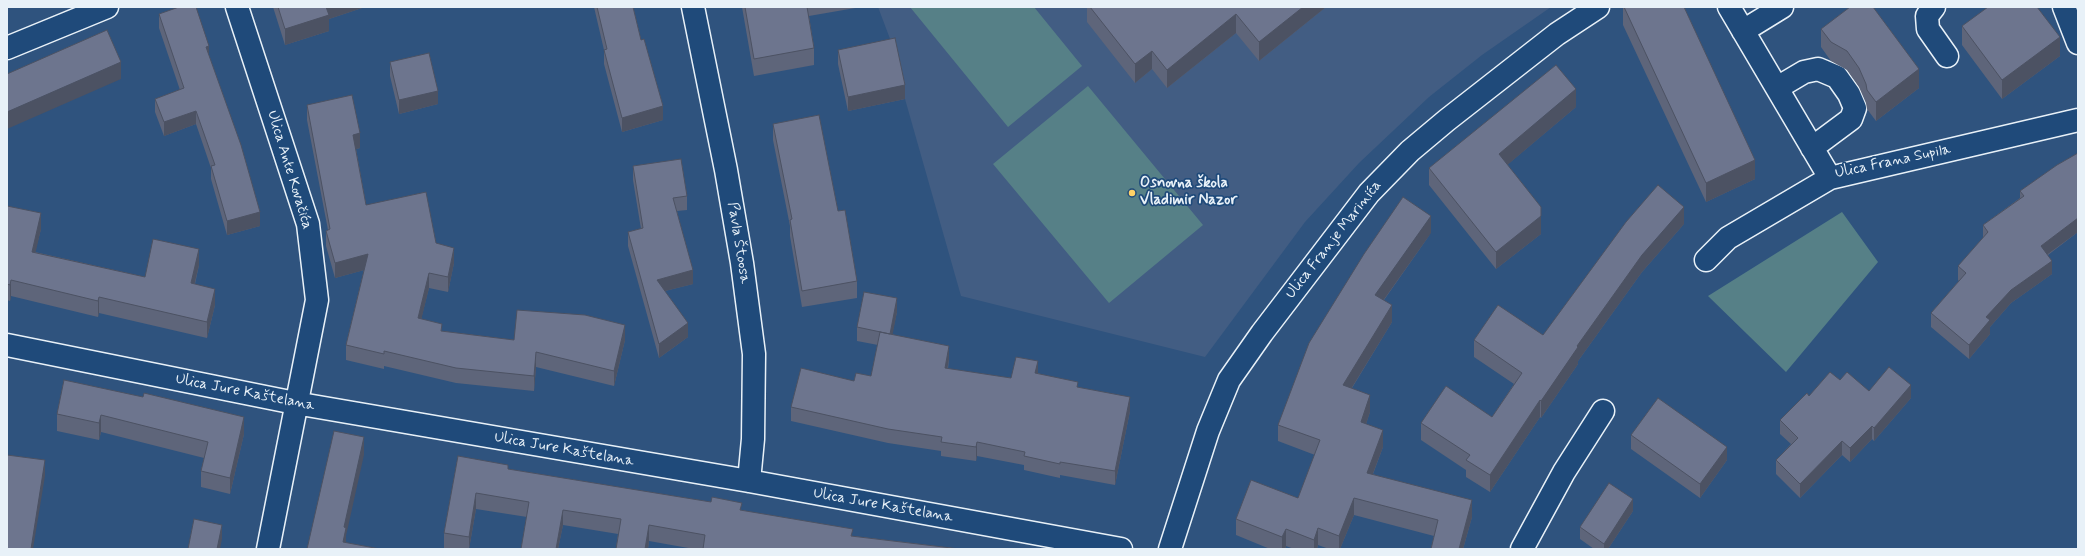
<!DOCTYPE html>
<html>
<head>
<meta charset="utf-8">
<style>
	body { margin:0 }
	#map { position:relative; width:2085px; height:556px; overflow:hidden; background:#2f537e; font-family:Mynerve,sans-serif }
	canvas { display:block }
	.frame { position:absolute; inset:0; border:8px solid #e8f1f8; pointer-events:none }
</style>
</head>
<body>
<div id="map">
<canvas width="2085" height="556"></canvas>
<div class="frame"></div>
</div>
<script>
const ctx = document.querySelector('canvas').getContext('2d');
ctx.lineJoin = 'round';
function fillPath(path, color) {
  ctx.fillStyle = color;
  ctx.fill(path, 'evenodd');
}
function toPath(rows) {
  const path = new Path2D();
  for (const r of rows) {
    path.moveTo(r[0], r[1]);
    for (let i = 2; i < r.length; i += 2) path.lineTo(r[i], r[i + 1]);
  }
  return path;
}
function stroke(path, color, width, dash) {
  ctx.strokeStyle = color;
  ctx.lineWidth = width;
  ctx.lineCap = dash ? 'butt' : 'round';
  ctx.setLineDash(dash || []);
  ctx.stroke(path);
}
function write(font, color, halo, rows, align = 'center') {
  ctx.font = font + ' Mynerve,sans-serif';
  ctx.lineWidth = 3.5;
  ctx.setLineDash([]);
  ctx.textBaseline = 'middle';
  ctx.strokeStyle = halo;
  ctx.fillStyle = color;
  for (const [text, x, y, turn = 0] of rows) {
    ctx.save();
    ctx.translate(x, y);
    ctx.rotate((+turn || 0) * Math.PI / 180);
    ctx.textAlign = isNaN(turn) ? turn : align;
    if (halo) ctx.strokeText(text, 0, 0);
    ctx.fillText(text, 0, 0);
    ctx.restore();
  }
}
fillPath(toPath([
	[878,7,1551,7,1482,55,1429,97,1359,163,1305,222,1205,357,961,296,905,99,895,52]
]), '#425d83');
fillPath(toPath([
	[910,7,1034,7,1082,66,1008,127],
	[1088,86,1203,225,1109,303,993,164],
	[1842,212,1878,262,1786,372,1708,296]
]), '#568087');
const minor = toPath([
	[237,7,308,224,317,300,268,549],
	[693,7,726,170,742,263,754,354,753,439,749,481],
	[1729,7,1830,178,2078,120],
	[1934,7,1927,16,1928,29,1947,56],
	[2064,7,2078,43],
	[1743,31,1782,7],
	[7,48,107,7],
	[1777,88,1804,72,1818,69,1837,77,1849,94,1855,108,1851,119,1812,148],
	[1706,260,1728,238,1830,178],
	[7,345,295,403,749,481,1121,549],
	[1170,549,1208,431,1229,380,1262,333,1369,193,1410,151,1447,120,1557,34,1598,7],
	[1522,549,1564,472,1603,411]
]);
stroke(minor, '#e8f1f8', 25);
stroke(minor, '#1f4a7a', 22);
fillPath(toPath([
	[273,7,365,7,329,19,329,31,285,45],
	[594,7,633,7,641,40,663,120,622,132,604,64,604,50],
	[742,7,861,7,809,16,814,48,814,65,754,76],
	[1087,7,1326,7,1259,61,1236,33,1167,88,1152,69,1135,83,1087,22],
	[1623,7,1684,7,1755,179,1706,202,1623,25],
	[159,14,209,56,260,226,227,235,211,179,211,168,196,124,164,136,155,112,155,99,180,90,159,28],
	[1962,26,2060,56,2002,99,1962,45],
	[1821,29,1919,88,1876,121,1867,109,1866,103,1859,87,1847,70,1831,61,1821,47],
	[838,50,905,99,848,111,838,64],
	[390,62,438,104,399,114,390,76],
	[307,105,360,148,356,149,366,205,436,243,454,263,448,292,429,288,421,319,442,331,514,340,625,340,614,386,536,367,534,391,456,383,384,366,384,369,346,360,346,345,364,270,335,278,326,246,326,231,328,230,307,120],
	[1576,107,1507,165,1541,234,1496,269,1429,185,1429,168],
	[773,124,838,211,857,281,857,298,802,307,790,236,790,226,773,140],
	[2078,153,2078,232,2048,255,2052,274,2011,303,1990,327,1990,334,1969,359,1931,327,1931,313,1959,281,1958,280,1958,266,1983,238,1983,225,2020,198,2020,191],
	[633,166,687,196,687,210,677,211,693,284,665,291,688,337,659,358,628,246,628,232,641,229,633,180],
	[7,206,41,229,35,252,145,277,199,265,195,284,215,305,207,338,99,313,98,317,11,296,10,301,7,300],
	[1684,224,1642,272,1578,361,1578,364,1541,418,1540,417,1490,492,1466,477,1466,470,1421,440,1421,423,1492,417,1514,384,1474,357,1474,340,1543,335],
	[1431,233,1384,300,1392,322,1352,388,1370,412,1366,424,1383,447,1373,474,1472,517,1463,549,1431,549,1434,536,1354,515,1340,549,1329,549,1318,545,1317,549,1294,549,1286,546,1285,549,1270,549,1236,535,1236,519,1298,498,1315,455,1278,441,1278,425],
	[897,312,892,334,949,359,948,369,1011,378,1038,373,1078,388,1130,411,1115,485,1060,475,1060,478,1024,470,1024,465,977,456,976,461,941,456,941,451,888,443,791,421,791,407,854,381,871,376,878,345,857,341,857,327],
	[64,380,244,434,230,494,201,487,201,471,204,458,101,432,99,440,57,431,57,414],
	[1869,391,1911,398,1874,441,1872,439,1850,462,1842,455,1800,498,1776,474,1776,460,1791,444,1780,434,1780,420,1809,396],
	[1631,435,1727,460,1700,498,1631,449],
	[458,456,508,469,742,510,853,536,960,549,694,549,649,541,648,549,616,549,618,534,563,525,558,549,521,549,527,517,476,509,469,549,444,549,444,533],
	[1633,511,1608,549,1594,549,1580,539,1580,527]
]), '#5e657a');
fillPath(toPath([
	[325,7,365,7,329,19,329,31,285,45,285,29],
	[1303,7,1326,7,1259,61,1259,42],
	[1236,14,1236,33,1167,88,1167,70],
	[2060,37,2060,56,2002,99,2002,80],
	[209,46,209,59,206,47],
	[1152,51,1152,69,1135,83,1135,64],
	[121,62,121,79,7,129,7,112],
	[1919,69,1919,88,1876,121,1876,102],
	[905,85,905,99,848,111,848,97],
	[1576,89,1576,107,1499,172,1499,154],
	[438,91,438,104,399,114,399,100],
	[663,106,663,120,622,132,622,118],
	[196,111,196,124,164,136,164,122],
	[360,133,360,148,353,150,353,135],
	[1755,160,1755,179,1706,202,1706,183],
	[1684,207,1684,224,1642,272,1578,361,1578,364,1541,418,1541,401,1577,346,1642,255],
	[260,212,260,226,227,235,227,221],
	[41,213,41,229,32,268,32,252],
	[1431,216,1431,233,1375,312,1375,295],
	[1541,216,1541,234,1496,269,1496,252],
	[2078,218,2078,232,2041,259,2041,246],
	[454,248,454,263,448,292,448,277],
	[199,249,199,265,191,299,191,283],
	[368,254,368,269,335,278,335,263],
	[2052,261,2052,274,2011,303,1990,327,1990,334,1969,359,1969,345,1986,317,2011,290],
	[693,270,693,284,657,293,657,280],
	[429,273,429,288,418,333,418,318],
	[11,280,11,296,10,301,10,285],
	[215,289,215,305,207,338,207,322],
	[99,297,99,313,98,317,98,301],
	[897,298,897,312,890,348,890,334],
	[1392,305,1392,322,1343,402,1343,385],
	[688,323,688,337,659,358,659,344],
	[625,325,625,340,614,386,614,371],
	[949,346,949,359,945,382,945,368],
	[536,352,536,367,534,391,534,376],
	[1038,361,1038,375,1035,373],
	[1911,385,1911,398,1874,441,1874,428],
	[1370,395,1370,412,1361,439,1361,422],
	[1130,397,1130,411,1115,485,1115,471],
	[1540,400,1540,417,1490,492,1490,475],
	[101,415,101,432,99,440,99,423],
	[244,417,244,434,230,494,230,478],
	[1872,426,1872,439,1850,462,1850,448],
	[1383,430,1383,447,1367,489,1367,473],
	[364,437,364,455,346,536,346,545,343,542,344,527],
	[1842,441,1842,455,1800,498,1800,484],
	[977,442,977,456,976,461,976,447],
	[1727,447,1727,460,1700,498,1700,484],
	[45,460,45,476,33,549,31,549],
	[476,493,476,509,469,549,469,537],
	[1354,498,1354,515,1340,549,1339,549,1339,536],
	[1633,499,1633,511,1608,549,1604,549,1604,544],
	[1472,500,1472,517,1463,549,1459,549],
	[563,510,563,525,558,549,556,549],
	[222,525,222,539,220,549,217,549],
	[649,525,649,541,648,549,645,549],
	[1318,528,1318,545,1317,549,1314,549,1314,540],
	[1286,529,1286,546,1285,549,1282,549,1282,537]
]), '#4c5263');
const building = toPath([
	[179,7,196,7,209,46,206,47,241,145,260,212,227,221,211,166,215,165,196,111,164,122,155,99,184,88,159,14,179,7],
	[278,7,326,7,329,15,285,29,278,7],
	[597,7,633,7,641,40,644,39,663,106,622,118,604,50,607,49,597,7],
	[745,7,807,7,814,48,754,59,745,7],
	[1090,7,1303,7,1259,42,1236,14,1167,70,1152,51,1135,64,1090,7],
	[1624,7,1684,7,1755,160,1706,183,1624,7],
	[1850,7,1873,7,1919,69,1876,102,1867,90,1866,84,1859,68,1847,51,1831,42,1821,29,1850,7],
	[1988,7,2037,7,2060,37,2002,80,1962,26,1988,7],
	[107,30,121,62,7,112,7,74,107,30],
	[895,38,905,85,848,97,838,50,895,38],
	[429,53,438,91,399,100,390,62,429,53],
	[1556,65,1576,89,1499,154,1541,207,1541,216,1496,252,1429,168,1556,65],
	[352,95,360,133,353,135,366,205,426,192,436,243,454,248,448,277,429,273,418,318,442,324,441,331,514,340,517,310,585,315,625,325,614,371,536,352,534,376,456,368,384,351,384,354,346,345,368,254,335,263,326,231,330,229,307,105,352,95],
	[819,115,838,211,845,210,857,281,802,291,790,220,792,219,773,124,819,115],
	[2078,153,2078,218,2041,246,2052,261,2011,290,1986,317,1990,320,1969,345,1931,313,1966,273,1958,266,1988,232,1983,225,2024,196,2020,191,2057,165,2078,153],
	[681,159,687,196,673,198,693,270,657,280,688,323,659,344,628,232,643,228,633,166,681,159],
	[1658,185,1684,207,1642,255,1577,346,1578,347,1541,401,1540,400,1490,475,1466,460,1470,455,1421,423,1446,386,1492,417,1522,373,1474,340,1498,305,1543,335,1626,222,1658,185],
	[1403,197,1431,216,1375,295,1392,305,1343,385,1370,395,1361,422,1383,430,1367,473,1472,500,1459,549,1431,549,1438,520,1354,498,1339,536,1318,528,1314,540,1286,529,1282,537,1236,519,1251,480,1298,498,1320,440,1278,425,1309,343,1364,254,1403,197],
	[7,206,41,213,32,252,145,277,153,239,199,249,191,283,215,289,207,322,99,297,98,301,11,280,10,285,7,284,7,206],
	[864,292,897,298,890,334,857,327,864,292],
	[880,332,949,346,945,368,1011,378,1016,357,1038,361,1035,373,1078,382,1077,387,1130,397,1115,471,1060,462,1060,464,1024,456,1025,452,977,442,976,447,941,442,942,437,888,429,791,407,801,368,854,381,856,373,871,376,880,332],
	[1889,367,1911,385,1874,428,1872,426,1850,448,1842,441,1800,484,1776,460,1798,438,1780,420,1807,393,1809,396,1830,372,1840,380,1847,372,1869,391,1889,367],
	[64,380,143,397,144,393,244,417,230,478,201,471,208,442,101,415,99,423,57,414,64,380],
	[1658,398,1727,447,1700,484,1631,435,1658,398],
	[334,431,364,437,344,527,346,528,343,542,380,549,307,549,334,431],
	[7,455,45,460,31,549,7,549,7,455],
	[458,456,508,465,508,469,711,502,712,497,742,503,740,510,853,529,851,536,960,549,703,549,705,535,649,525,645,549,616,549,621,519,563,510,556,549,521,549,529,502,476,493,469,537,444,533,458,456],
	[1609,483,1633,499,1604,544,1580,527,1609,483],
	[194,519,222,525,217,549,188,549,194,519]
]);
fillPath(building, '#6d758e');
stroke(building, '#4c5263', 1);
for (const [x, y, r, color] of [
	[1132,193,4,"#ffd166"]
]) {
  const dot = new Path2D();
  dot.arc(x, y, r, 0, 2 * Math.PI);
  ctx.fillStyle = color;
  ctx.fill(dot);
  stroke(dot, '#1f4a7a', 1.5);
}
write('15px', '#e8f1f8', '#1f4a7a', [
	["Ulica Frana Supila",1893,162,-12],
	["Ulica Ante Kovačića",289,170,73],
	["Ulica Franje Marinića",1334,240,-52],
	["Pavla Štoosa",738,243,81],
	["Ulica Jure Kaštelana",245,393,11],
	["Ulica Jure Kaštelana",564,450,10],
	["Ulica Jure Kaštelana",883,506,10]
]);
write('bold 15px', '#e8f1f8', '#1f4a7a', [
	["Osnovna škola",1140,184],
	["Vladimir Nazor",1140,201]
], 'left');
</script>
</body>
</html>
